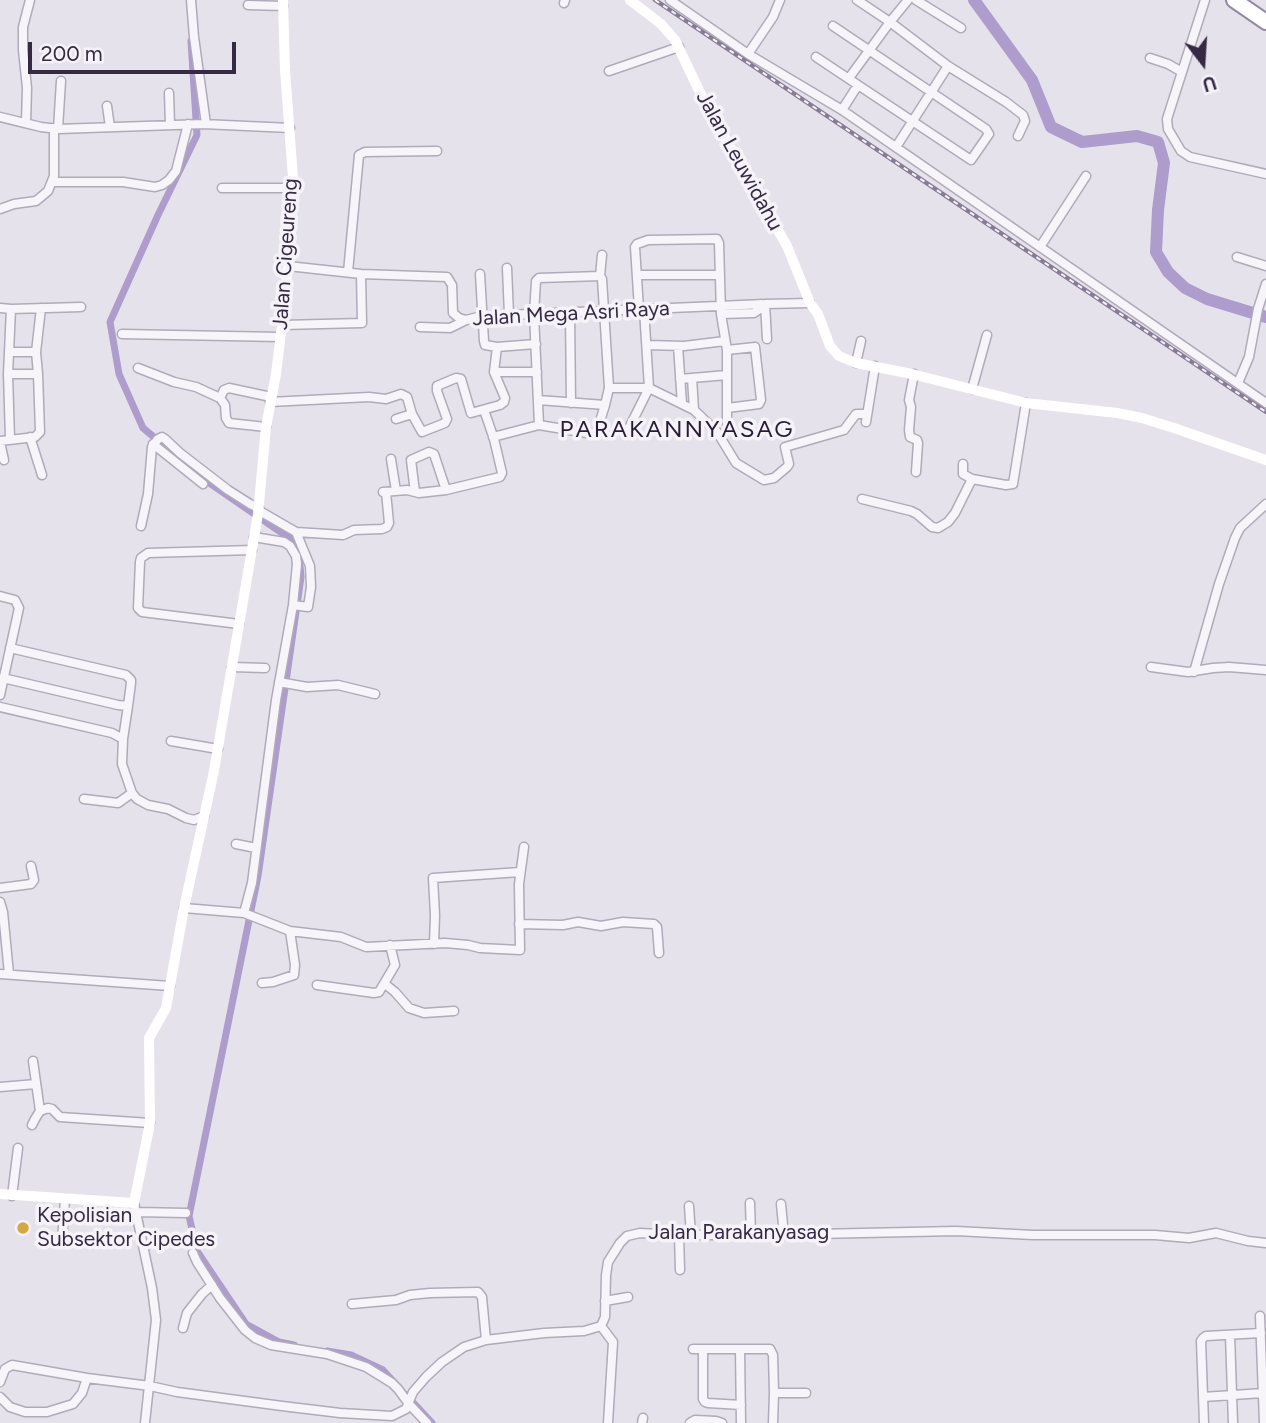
<!DOCTYPE html>
<html>
<head>
<meta charset="utf-8">
<style>
	body { margin:0 }
	#map { position:relative; width:1266px; height:1423px; overflow:hidden; background:#e6e2eb; font-family:Figtree,sans-serif }
	canvas { display:block }
	.north { position:absolute; left:1168px; top:28px; width:70px; height:70px; -webkit-text-stroke:5px #f5f2f8; paint-order:stroke; rotate:163deg; font-size:19px; font-weight:700; line-height:28px; text-align:center; color:#362944 }
	.north::after { content:''; display:block; margin:auto; width:24px; height:32px; background:#362944; clip-path:polygon(50% 0,100% 100%,50% 72%,0 100%) }
	.scale { position:absolute; left:28px; top:42px; width:208px; height:32px; box-sizing:border-box; border:4px solid #362944; border-top:0; padding-left:9px; font-size:21px; line-height:24px; white-space:nowrap; color:#362944; -webkit-text-stroke:5px #f5f2f8; paint-order:stroke }
</style>
</head>
<body>
<div id="map">
<canvas width="1266" height="1423"></canvas>
<div class="north">U</div>
<div class="scale">200 m</div>
</div>
<script>
const ctx = document.querySelector('canvas').getContext('2d');
ctx.lineJoin = 'round';
function toPath(rows) {
  const path = new Path2D();
  for (const r of rows) {
    path.moveTo(r[0], r[1]);
    for (let i = 2; i < r.length; i += 2) path.lineTo(r[i], r[i + 1]);
  }
  return path;
}
function stroke(path, color, width, dash) {
  ctx.strokeStyle = color;
  ctx.lineWidth = width;
  ctx.lineCap = dash ? 'butt' : 'round';
  ctx.setLineDash(dash || []);
  ctx.stroke(path);
}
function write(font, color, halo, rows, align = 'center') {
  ctx.font = font + ' Figtree,sans-serif';
  ctx.lineWidth = 7;
  ctx.setLineDash([]);
  ctx.textBaseline = 'middle';
  ctx.strokeStyle = halo;
  ctx.fillStyle = color;
  for (const [text, x, y, turn = 0] of rows) {
    ctx.save();
    ctx.translate(x, y);
    ctx.rotate((+turn || 0) * Math.PI / 180);
    ctx.textAlign = isNaN(turn) ? turn : align;
    if (halo) ctx.strokeText(text, 0, 0);
    ctx.fillText(text, 0, 0);
    ctx.restore();
  }
}
stroke(toPath([
	[191,41,197,135,158,215,110,322,119,374,143,428,208,482,298,544,301,577,258,876,189,1216,197,1251,246,1324,279,1342,294,1345],
	[327,1351,351,1355,383,1370,394,1382],
	[406,1395,432,1423]
]), '#ad9ccc', 7);
stroke(toPath([
	[974,0,1032,80,1051,127,1082,142,1137,136,1158,142,1164,163,1158,210,1156,252,1168,272,1185,288,1207,299,1266,317]
]), '#ad9ccc', 12);
const street = toPath([
	[191,0,194,37,206,124],
	[670,0,748,54],
	[780,0,773,17,748,54,842,110,1266,403],
	[908,0,890,22,948,66,1006,102,1023,115,1025,121,1018,136],
	[916,0,961,28],
	[1205,0,1167,119,1168,129,1181,151,1190,157,1266,174],
	[564,3,565,0],
	[248,5,283,6],
	[833,26,986,129,989,134,971,160,858,85],
	[816,57,858,85,842,110],
	[1150,58,1168,64,1182,72],
	[609,71,679,47],
	[849,78,890,22,857,0],
	[169,93,170,125],
	[107,106,110,127],
	[0,117,41,127,58,129,203,124,290,128],
	[26,123,27,88,23,50,23,27,30,0],
	[58,129,61,81],
	[896,147,948,66],
	[52,182,123,182,155,187,162,185,169,180,176,171,188,124],
	[222,188,293,188],
	[0,209,14,204,36,201,48,191,54,176,54,128],
	[1040,247,1086,176],
	[1237,257,1266,266],
	[288,266,361,274,447,277,452,285,453,313,459,318,466,320,482,316,765,304,810,303],
	[507,268,509,315],
	[348,272,359,155,365,152,437,151],
	[480,274,484,341,485,345,497,347,536,344],
	[637,275,720,275],
	[600,276,602,255],
	[765,304,767,339],
	[0,308,11,309,8,374,10,439],
	[11,309,81,307],
	[639,309,635,247,637,244,648,240,717,239,719,243,721,314,727,350,755,347,761,400,759,404,727,408],
	[570,312,571,403],
	[721,314,754,313,760,309,761,304],
	[282,325,362,323,361,274],
	[420,327,450,328,466,320],
	[122,334,280,337],
	[647,345,684,346,725,341],
	[678,346,682,404],
	[497,347,494,372,537,372],
	[727,350,727,423],
	[10,352,36,352],
	[856,363,861,341],
	[138,368,174,382,196,387,220,398,225,405,226,418,229,423,266,427],
	[38,374,36,352,41,308],
	[914,374,909,400,911,407,909,430,910,437,917,440,918,443,916,472],
	[692,378,694,410],
	[680,379,727,375],
	[1238,383,1249,357,1258,309,1266,284],
	[609,388,649,388,694,410,717,432,736,463,764,480,774,478,787,467,789,464,785,447,844,430,856,414,867,414],
	[972,389,987,335],
	[220,398,224,390,229,388,271,397],
	[538,400,605,405],
	[270,402,369,397,386,399,401,394,407,397,412,414],
	[396,419,412,414,422,432,445,423,447,419,437,391,437,386,456,378,461,379,471,413,500,405,504,402,505,398,494,372],
	[866,422,875,366],
	[626,434,649,388,644,309],
	[30,437,42,475],
	[493,437,539,425,587,433,593,433,597,431,605,405,609,388,602,279,600,276,539,278,536,281,534,314,539,425],
	[0,441,35,437,40,432,38,374,8,374],
	[0,442,4,460],
	[153,444,203,484],
	[391,459,396,491],
	[963,464,963,474,972,479],
	[383,492,407,490,419,493,446,490,500,477,502,473,494,439,484,410],
	[415,492,411,460,429,452,434,454,446,490],
	[862,499,911,511,917,514,932,527,938,528,948,522,955,513,972,479,1006,485,1013,484,1026,403],
	[258,510,296,532,343,535,354,530,382,529,387,527,389,523,386,492],
	[141,526,148,494,152,447,158,439,162,437,165,439,180,453,228,490,250,504,259,508],
	[0,596,15,600,19,608,0,695],
	[293,605,308,607,311,587,310,566,296,532],
	[239,624,142,612,138,608,140,562,141,558,148,553,252,550],
	[232,667,265,668],
	[1151,667,1188,672,1213,668,1229,667,1266,670],
	[1194,672,1219,584,1235,538,1240,528,1266,504],
	[3,678,118,705,128,706,131,683,131,680,126,675,10,648],
	[279,682,307,687,338,685,375,694],
	[0,707,112,733,123,739,122,764,132,793],
	[123,739,128,706],
	[171,741,218,749],
	[84,799,118,803,132,793,137,799,148,805,168,809,186,818,194,820,204,816],
	[236,844,256,848],
	[0,888,31,884,34,880,31,866],
	[0,902,3,912,9,974],
	[184,908,244,913,290,931,341,937,366,947,445,943,468,945,480,948,520,950,519,884,524,847],
	[244,913,252,883,276,700,293,605,297,564,296,556,290,546,284,542,254,537],
	[519,924,563,925,578,922,601,926,623,922,654,924,657,927,659,953],
	[434,944,435,915,433,878,520,872],
	[0,974,170,986],
	[262,983,273,982,294,975,295,965,290,931],
	[385,984,395,992,409,1008,424,1013,454,1011],
	[317,985,374,993,379,992,395,965,390,945],
	[33,1061,40,1111],
	[0,1087,36,1084],
	[32,1125,35,1119,40,1111,48,1108,52,1109,60,1117,150,1123],
	[12,1196,18,1148],
	[134,1203,152,1288,156,1320,145,1423],
	[750,1203,751,1235],
	[781,1204,784,1235],
	[689,1206,691,1235],
	[136,1212,186,1213],
	[679,1235,680,1270],
	[62,1241,65,1199],
	[193,1253,197,1262,220,1298,245,1330,255,1338,271,1345,327,1354,366,1367,392,1383,398,1389,409,1404,427,1423],
	[605,1301,628,1297],
	[352,1304,396,1300,410,1295,430,1293,478,1292,482,1297,486,1340],
	[1260,1316,1264,1423],
	[601,1326,613,1342,608,1423],
	[183,1328,187,1313,202,1294,212,1285],
	[1230,1335,1233,1423],
	[693,1349,770,1349,773,1355,774,1393],
	[703,1349,703,1399,705,1402,708,1403,741,1405],
	[740,1349,741,1423],
	[0,1382,5,1369,12,1365,87,1378],
	[0,1397,10,1407,25,1412,47,1412,73,1404,82,1393,87,1378,150,1386,177,1392,282,1406,340,1413,392,1416,406,1409,413,1392,426,1377,442,1362,464,1347,486,1340,544,1333,584,1331,601,1326,605,1317,606,1275,608,1262,620,1243,627,1236,640,1233,679,1235,769,1235,956,1231,1033,1235,1155,1235,1189,1238,1216,1233,1248,1241,1266,1243],
	[1203,1397,1263,1393],
	[642,1423,643,1418],
	[690,1423,695,1420,716,1421,722,1423],
	[773,1423,774,1393,806,1393],
	[1204,1423,1201,1341,1203,1338,1206,1336,1261,1333]
]);
const highway = toPath([
	[1234,0,1266,22]
]);
stroke(street, '#b1aab9', 11);
stroke(highway, '#9489a3', 18);
stroke(street, '#f7f5f9', 8);
stroke(toPath([
	[630,0,661,24,675,40,706,105,787,246,810,303,818,314,830,346,839,356,856,363,912,374,1026,403,1117,413,1142,418,1174,428,1266,460],
	[0,1194,134,1203,150,1123,149,1038,166,1008,184,908,214,771,258,514,266,427,276,374,282,325,291,234,293,178,285,70,283,0]
]), '#fff', 10);
stroke(highway, '#fff', 14);
const rail = toPath([
	[655,0,1266,412]
]);
stroke(rail, '#877b96', 4.5);
stroke(rail, '#f5f2f8', 2, [5]);
for (const [x, y, r, color] of [
	[23,1228,7,"#d5a843"]
]) {
  const dot = new Path2D();
  dot.arc(x, y, r, 0, 2 * Math.PI);
  ctx.fillStyle = color;
  ctx.fill(dot);
  stroke(dot, '#f5f2f8', 2.5);
}
write('21px', '#362944', '#f5f2f8', [
	["Jalan Leuwidahu",739,161,61],
	["Jalan Cigeureng",286,254,-86],
	["Jalan Mega Asri Raya",571,314,-3],
	["Jalan Parakanyasag",739,1233]
]);
write('21px', '#362944', '#f5f2f8', [
	["Kepolisian",37,1216],
	["Subsektor Cipedes",37,1240]
], 'left');
ctx.letterSpacing = '2px';
write('24px', '#281b35', '#f5f2f8', [
	["PARAKANNYASAG",677,430]
]);
ctx.letterSpacing = '0px';
</script>
</body>
</html>
